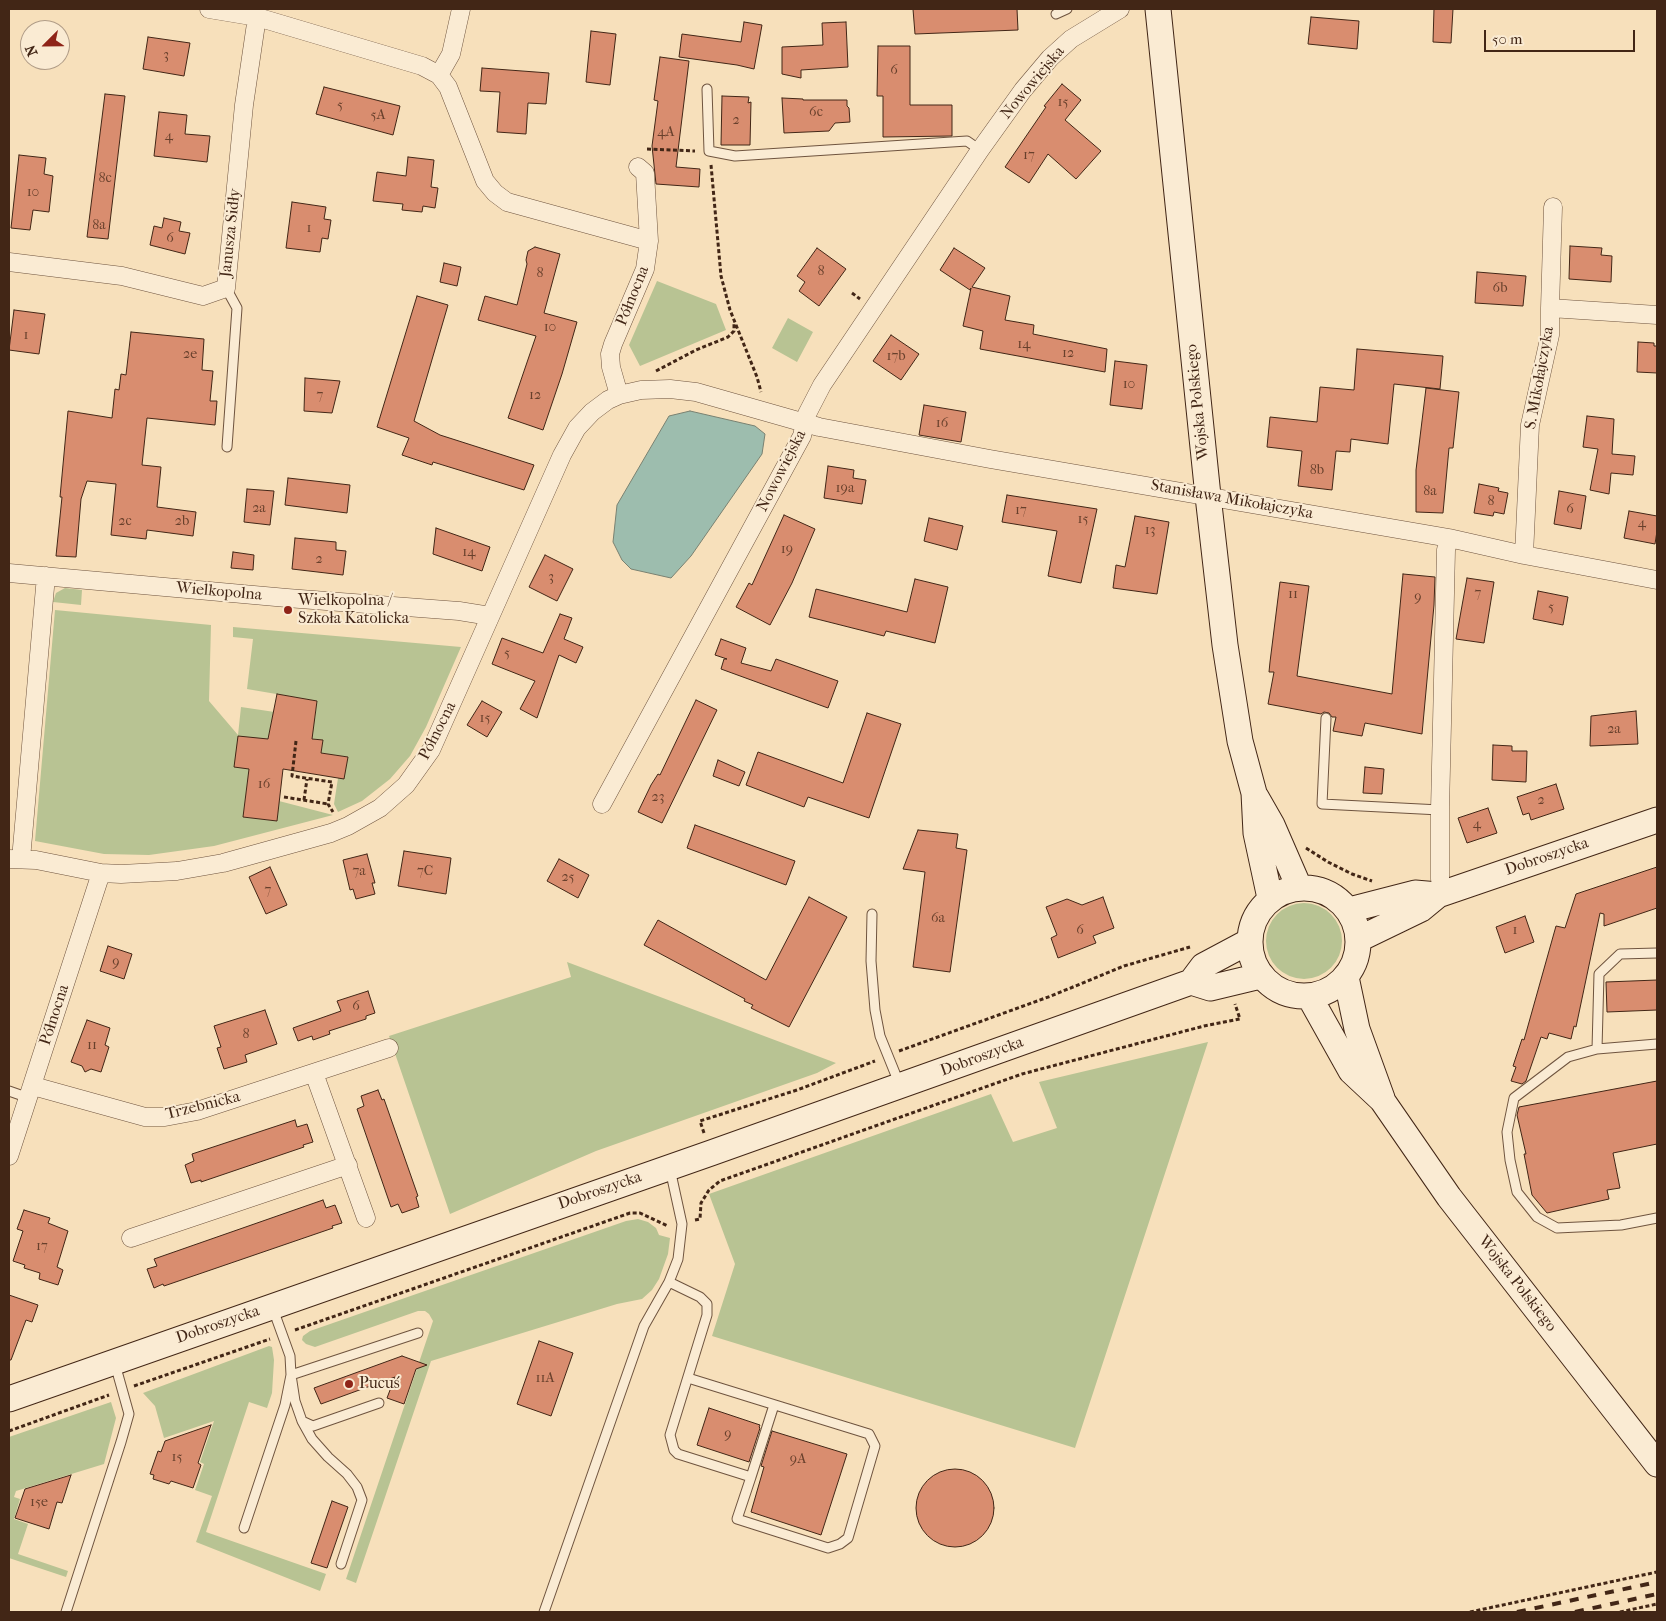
<!DOCTYPE html>
<html>
<head>
<meta charset="utf-8">
<style>
	body { margin:0 }
	#map { position:relative; width:1666px; height:1621px; overflow:hidden; background:#f7e0bb; font-family:"IM FELL French Canon",serif }
	canvas { display:block }
	.frame { position:absolute; inset:0; border:10px solid #422616; pointer-events:none }
	.north { position:absolute; left:20px; top:20px; width:50px; height:50px; box-sizing:border-box; background:#faebd3; border:1px solid #b09c87; border-radius:50%; rotate:247deg; font-size:14px; font-weight:700; line-height:20px; text-align:center; color:#422616 }
	.north::after { content:''; display:block; margin:auto; width:18px; height:22px; background:#8f2418; clip-path:polygon(50% 0,100% 100%,50% 72%,0 100%) }
	.scale { position:absolute; left:1484px; top:30px; width:151px; height:22px; box-sizing:border-box; border:2px solid #422616; border-top:0; padding-left:6px; font-size:15px; line-height:18px; white-space:nowrap; color:#422616; -webkit-text-stroke:4px #faebd3; paint-order:stroke }
</style>
</head>
<body>
<div id="map">
<canvas width="1666" height="1621"></canvas>
<div class="frame"></div>
<div class="north">N</div>
<div class="scale">50 m</div>
</div>
<script>
const ctx = document.querySelector('canvas').getContext('2d');
ctx.lineJoin = 'round';
function fillPath(path, color) {
  ctx.fillStyle = color;
  ctx.fill(path, 'evenodd');
}
function toPath(rows) {
  const path = new Path2D();
  for (const r of rows) {
    if (r.length === 3) {
      path.moveTo(r[0] + r[2], r[1]);
      path.arc(r[0], r[1], r[2], 0, 2 * Math.PI);
      continue;
    }
    path.moveTo(r[0], r[1]);
    for (let i = 2; i < r.length; i += 2) path.lineTo(r[i], r[i + 1]);
  }
  return path;
}
function stroke(path, color, width, dash) {
  ctx.strokeStyle = color;
  ctx.lineWidth = width;
  ctx.lineCap = dash ? 'butt' : 'round';
  ctx.setLineDash(dash || []);
  ctx.stroke(path);
}
function write(font, color, halo, rows, align = 'center') {
  ctx.font = font + ' "IM FELL French Canon",serif';
  ctx.lineWidth = 4;
  ctx.setLineDash([]);
  ctx.textBaseline = 'middle';
  ctx.strokeStyle = halo;
  ctx.fillStyle = color;
  for (const [text, x, y, turn = 0] of rows) {
    ctx.save();
    ctx.translate(x, y);
    ctx.rotate((+turn || 0) * Math.PI / 180);
    ctx.textAlign = isNaN(turn) ? turn : align;
    if (halo) ctx.strokeText(text, 0, 0);
    ctx.fillText(text, 0, 0);
    ctx.restore();
  }
}
fillPath(toPath([
	[657,281,716,304,726,330,640,366,629,345],
	[788,318,813,332,797,362,772,348],
	[65,588,82,590,81,605,53,602,56,593],
	[55,610,211,625,209,701,238,735,241,707,315,718,317,701,247,689,253,639,233,637,233,627,461,647,426,727,410,756,390,779,362,801,338,812,334,804,338,778,344,778,348,757,321,753,323,740,305,738,249,769,243,817,277,821,279,801,333,815,214,846,149,855,104,854,35,841],
	[1304,941,38],
	[567,962,836,1063,817,1073,596,1151,450,1214,389,1036,571,977],
	[1208,1042,1075,1448,712,1336,735,1264,709,1194,991,1094,1013,1142,1057,1128,1039,1082],
	[638,1219,648,1222,656,1228,659,1235,670,1238,668,1254,659,1279,652,1290,642,1299,617,1304,431,1361,356,1583,346,1579,433,1321,429,1314,425,1311,418,1311,315,1347,306,1344,302,1340,303,1336,310,1331,626,1221],
	[269,1346,272,1347,274,1360,272,1393,267,1408,249,1402,206,1532,326,1574,320,1591,196,1542,212,1496,195,1490,204,1464,200,1462,214,1421,164,1438,155,1406,143,1393],
	[111,1402,116,1418,104,1464,16,1491,14,1497,20,1499,14,1519,28,1524,18,1554,68,1571,66,1577,9,1558,9,1437]
]), '#b8c393');
const water = toPath([
	[690,411,755,426,765,434,762,454,691,556,671,578,631,569,622,560,613,542,617,505,669,416,690,411]
]);
fillPath(water, '#9dbdae');
stroke(water, '#798171', 1);
const building = toPath([
	[913,9,1017,9,1018,30,915,34,913,9],
	[1434,9,1453,9,1451,43,1433,42,1434,9],
	[1311,17,1359,21,1357,49,1308,44,1311,17],
	[744,22,762,25,754,69,737,65,679,57,682,34,741,42,744,22],
	[846,22,848,67,801,70,801,78,782,74,782,47,823,45,822,23,846,22],
	[591,31,616,34,610,85,586,82,591,31],
	[148,37,190,43,184,76,143,69,148,37],
	[878,46,910,46,910,105,952,105,952,136,883,137,883,96,877,96,878,46],
	[660,57,689,61,676,167,700,169,699,187,656,184,652,146,658,101,654,100,660,57],
	[482,68,549,73,546,104,528,103,526,134,497,132,500,92,480,91,482,68],
	[1062,84,1081,100,1065,120,1101,151,1076,179,1048,154,1029,183,1005,167,1046,107,1044,106,1062,84],
	[324,87,400,106,393,135,316,114,324,87],
	[105,94,125,96,108,239,87,237,105,94],
	[722,96,749,97,748,103,751,102,750,145,721,145,722,96],
	[782,98,803,99,803,100,847,100,847,106,849,108,850,122,835,123,829,131,784,133,782,98],
	[159,112,187,115,185,134,210,136,207,162,154,156,159,112],
	[19,155,46,158,44,174,53,176,49,212,33,210,30,230,11,228,19,155],
	[408,157,434,160,431,187,438,188,435,208,423,206,422,212,402,210,403,204,373,201,377,172,406,176,408,157],
	[292,202,326,207,324,219,331,220,328,239,322,238,320,252,286,248,292,202],
	[164,218,181,222,179,231,190,233,185,254,150,245,154,226,162,228,164,218],
	[1570,246,1602,248,1601,255,1612,256,1611,282,1569,279,1570,246],
	[535,247,560,254,544,313,577,322,562,374,543,430,508,418,536,336,478,320,485,296,517,305,527,264,526,260,528,251,535,247],
	[817,248,846,269,819,306,799,291,805,282,797,276,817,248],
	[954,248,985,268,972,287,1010,296,1005,320,1034,325,1033,334,1107,349,1105,372,980,349,983,331,963,326,971,288,970,290,940,270,954,248],
	[444,263,461,267,457,286,440,282,444,263],
	[1477,272,1526,276,1523,306,1475,303,1477,272],
	[417,296,448,305,414,421,440,435,534,465,524,490,433,462,432,465,402,455,409,438,377,427,417,296],
	[14,310,45,314,39,354,9,350,14,310],
	[131,332,204,339,202,370,213,371,210,401,217,401,215,425,147,418,142,465,161,467,157,507,196,512,193,536,147,530,146,539,111,535,116,484,87,481,81,499,76,557,56,556,62,497,60,497,68,411,112,418,115,389,119,390,121,374,126,375,131,332],
	[891,335,919,354,901,380,873,361,891,335],
	[1638,342,1654,343,1654,346,1657,346,1657,373,1637,372,1638,342],
	[1357,349,1443,356,1440,389,1394,384,1388,444,1351,439,1350,452,1336,451,1332,490,1298,486,1302,451,1267,447,1270,417,1317,422,1320,387,1354,390,1357,349],
	[1115,361,1147,365,1142,409,1110,405,1115,361],
	[305,378,340,381,332,413,304,411,305,378],
	[1426,388,1459,392,1453,448,1449,448,1443,513,1416,512,1416,470,1426,388],
	[924,405,966,412,961,442,919,435,924,405],
	[1587,416,1614,419,1612,454,1635,456,1633,475,1611,473,1609,494,1590,490,1598,449,1583,447,1587,416],
	[828,466,854,470,853,478,866,480,862,504,824,498,828,466],
	[288,478,350,485,347,513,285,505,288,478],
	[1479,484,1499,488,1498,491,1508,493,1504,514,1494,512,1493,516,1474,513,1479,484],
	[247,489,274,491,270,525,244,522,247,489],
	[1559,491,1586,496,1581,529,1554,524,1559,491],
	[1007,495,1097,509,1081,583,1048,576,1057,531,1002,522,1007,495],
	[1629,511,1657,516,1657,531,1655,544,1624,538,1629,511],
	[784,515,815,529,792,583,770,625,736,607,749,583,752,585,784,515],
	[1135,516,1169,522,1157,594,1113,588,1116,565,1125,567,1135,516],
	[929,518,963,526,957,550,924,541,929,518],
	[436,528,490,547,482,571,433,554,436,528],
	[295,538,336,542,336,550,346,551,343,575,292,569,295,538],
	[233,552,254,555,253,570,231,568,233,552],
	[545,555,573,569,557,601,529,587,545,555],
	[1403,574,1435,577,1434,605,1422,734,1365,723,1362,736,1333,731,1336,717,1332,717,1329,713,1324,712,1321,714,1268,704,1274,672,1269,672,1270,662,1280,582,1309,586,1297,676,1392,694,1403,574],
	[1467,578,1494,582,1484,643,1456,639,1467,578],
	[915,579,948,587,935,643,886,631,884,636,809,617,816,589,907,612,915,579],
	[1538,591,1568,597,1563,625,1533,619,1538,591],
	[560,614,572,618,564,639,583,647,576,663,559,655,537,718,520,709,535,681,492,664,502,638,543,653,560,614],
	[721,639,746,648,741,663,771,671,776,659,838,681,828,708,721,669,724,659,727,659,715,655,721,639],
	[277,694,317,701,312,739,323,740,321,753,348,757,344,779,283,769,277,821,243,817,249,769,234,767,238,736,268,739,277,694],
	[696,700,717,710,662,823,638,812,651,785,658,774,660,775,696,700],
	[482,701,502,712,487,737,467,725,482,701],
	[1636,711,1638,744,1590,746,1591,716,1636,711],
	[867,713,901,724,869,818,808,797,804,807,746,785,758,752,843,783,867,713],
	[1493,745,1512,746,1512,751,1527,751,1526,782,1492,780,1493,745],
	[718,760,745,772,739,786,713,776,718,760],
	[1365,767,1384,769,1382,794,1363,793,1365,767],
	[1556,784,1564,809,1531,820,1529,813,1523,815,1517,797,1556,784],
	[1488,808,1497,833,1467,843,1458,818,1488,808],
	[695,825,795,861,786,885,687,848,695,825],
	[918,830,958,834,956,848,967,850,950,972,913,967,925,872,903,869,918,830],
	[404,851,451,858,446,894,398,886,404,851],
	[367,854,375,883,372,883,375,894,356,899,353,889,350,890,343,860,367,854],
	[559,859,589,875,578,898,547,881,559,859],
	[270,867,287,905,266,914,249,877,270,867],
	[1657,867,1657,908,1604,926,1604,914,1600,913,1576,1027,1574,1026,1571,1039,1549,1033,1547,1039,1541,1037,1526,1081,1522,1084,1511,1081,1516,1067,1513,1066,1522,1039,1524,1040,1556,926,1565,928,1576,894,1657,867],
	[809,897,847,917,789,1027,751,1008,753,1005,744,1001,745,999,644,945,658,920,766,980,809,897],
	[1103,897,1114,928,1093,936,1096,943,1058,958,1051,938,1057,935,1046,907,1067,899,1082,905,1103,897],
	[1525,916,1534,942,1505,953,1496,927,1525,916],
	[108,946,132,954,124,979,100,971,108,946],
	[1657,980,1657,1010,1607,1012,1606,982,1657,980],
	[368,991,375,1013,366,1016,366,1019,329,1031,330,1034,313,1040,312,1036,298,1041,293,1028,341,1011,337,1001,368,991],
	[265,1010,277,1044,245,1055,247,1062,224,1069,217,1048,221,1047,214,1026,265,1010],
	[87,1020,110,1028,105,1045,109,1047,101,1072,91,1069,85,1072,82,1066,71,1062,87,1020],
	[1657,1081,1657,1144,1613,1153,1620,1188,1607,1190,1609,1199,1547,1213,1532,1195,1524,1154,1526,1154,1517,1115,1519,1107,1657,1081],
	[378,1090,382,1100,384,1099,418,1196,416,1197,419,1207,402,1213,398,1204,391,1207,357,1109,364,1106,361,1096,378,1090],
	[295,1120,297,1127,307,1124,313,1142,303,1145,304,1147,201,1182,201,1180,191,1183,185,1165,194,1161,192,1154,295,1120],
	[323,1200,326,1208,335,1205,342,1223,332,1226,333,1228,164,1286,163,1284,154,1288,147,1269,157,1266,154,1259,323,1200],
	[24,1210,50,1218,48,1223,68,1231,57,1267,63,1270,58,1285,39,1279,40,1273,24,1268,25,1265,13,1261,23,1231,17,1229,24,1210],
	[9,1295,38,1305,32,1322,26,1320,11,1360,9,1360,9,1295],
	[539,1341,573,1353,551,1416,517,1404,539,1341],
	[402,1356,427,1365,416,1369,404,1404,387,1398,395,1377,321,1404,314,1388,402,1356],
	[709,1408,760,1425,759,1427,760,1428,749,1462,697,1445,709,1408],
	[211,1425,198,1463,201,1465,193,1488,171,1481,169,1484,153,1479,154,1475,150,1474,158,1451,161,1452,165,1441,211,1425],
	[772,1431,847,1454,821,1535,751,1512,764,1467,761,1466,772,1431],
	[955,1508,39],
	[71,1475,62,1503,57,1502,49,1529,15,1518,25,1489,71,1475],
	[332,1501,348,1507,327,1568,311,1563,332,1501]
]);
fillPath(building, '#d98d6f');
stroke(building, '#422616', 1);
const lane = toPath([
	[1056,14,1067,9],
	[707,89,709,151,735,156,967,141,980,150],
	[226,288,237,308,227,447],
	[1326,718,1322,804,1440,810],
	[872,914,871,961,875,1010,880,1036,899,1083],
	[1657,953,1620,954,1599,974,1597,1049,1657,1044],
	[1597,1049,1568,1057,1514,1098,1507,1132,1510,1160,1517,1192,1537,1217,1557,1228,1621,1225,1657,1218],
	[9,1091,29,1098],
	[669,1282,700,1297,707,1304,707,1315,670,1435,674,1450,678,1454,751,1477,737,1519,828,1548,840,1544,848,1538,875,1446,869,1434,688,1378],
	[379,1403,313,1426,302,1421,295,1401,291,1375,418,1333],
	[302,1421,312,1439,328,1457,347,1474,357,1487,362,1500,341,1564],
	[751,1477,774,1405],
	[244,1528,285,1405,291,1375,290,1356,273,1309],
	[66,1612,121,1442,129,1414,115,1364],
	[544,1612,644,1326,669,1282,678,1259,682,1224,670,1169]
]);
const street = toPath([
	[209,9,257,17,422,66,439,75,448,87,485,181,495,193,507,202,649,241],
	[439,75,451,54,461,9],
	[9,262,122,276,203,296,226,288,244,105,257,17],
	[1550,308,1553,207],
	[619,395,611,367,610,354,613,344,645,269,649,241,645,173,638,167],
	[1524,555,1530,425,1550,335,1550,308,1657,315],
	[9,573,287,598,459,611,490,616],
	[602,804,802,436,807,414,822,385,980,150,1023,90,1050,58,1071,39,1120,9],
	[9,859,36,860,101,873,121,874,177,871,223,863,331,833,348,826,380,808,406,785,431,750,562,455,577,428,592,412,608,400,619,395,641,390,670,389,696,392,819,427,990,459,1449,538,1524,555,1657,580],
	[21,859,46,576],
	[1444,893,1440,879,1440,810,1446,550,1449,538],
	[314,1073,366,1218],
	[33,1086,145,1117,165,1117,197,1111,389,1048],
	[9,1156,101,873],
	[131,1238,348,1165]
]);
const secondary = toPath([
	[1158,9,1208,496,1225,645,1240,741,1254,793,1256,833,1270,898],
	[1256,797,1272,825,1299,887],
	[1304,942,54],
	[1349,910,1415,893,1438,895],
	[1359,939,1421,909,1438,895,1657,820],
	[1346,977,1357,1029,1382,1098],
	[1191,982,1210,988,1260,976],
	[1309,996,1351,1071,1382,1100,1449,1197,1657,1464],
	[9,1399,711,1153,1191,982,1203,966,1248,942]
]);
stroke(lane, '#6f543f', 11);
stroke(street, '#6f543f', 19);
stroke(secondary, '#422616', 27);
stroke(toPath([
	[647,149,695,151],
	[711,165,721,276,730,310,757,377,761,392],
	[852,293,860,299],
	[656,371,696,350,728,337,734,331,734,323],
	[296,741,292,776,332,782,328,804,333,812],
	[284,797,328,804],
	[304,800,307,779],
	[1306,848,1328,862,1352,874,1372,881],
	[899,1051,1051,996,1124,966,1190,947],
	[704,1133,700,1121,797,1090,875,1061],
	[695,1220,700,1219,701,1203,709,1190,720,1181,1022,1074,1204,1026,1240,1019,1235,1004],
	[295,1330,630,1213,640,1213,668,1226],
	[134,1386,270,1339],
	[9,1431,109,1395],
	[1470,1612,1657,1572],
	[1620,1612,1657,1604]
]), '#422616', 3, [4, 2.5]);
stroke(lane, '#faebd3', 9);
stroke(street, '#faebd3', 18);
stroke(secondary, '#faebd3', 25);
stroke(toPath([
	[1517,1612,1657,1582],
	[1575,1612,1657,1594]
]), '#422616', 4, [9, 9]);
for (const [x, y, r, color] of [
	[288,610,5,"#8f2418"],
	[349,1384,5,"#8f2418"]
]) {
  const dot = new Path2D();
  dot.arc(x, y, r, 0, 2 * Math.PI);
  ctx.fillStyle = color;
  ctx.fill(dot);
  stroke(dot, '#faebd3', 2);
}
write('14px', '#68402c', null, [
	["3",166,56],
	["6",894,71],
	["15",1063,103],
	["5",340,106],
	["6c",816,113],
	["5A",378,116],
	["2",736,121],
	["4A",666,133],
	["4",169,137],
	["17",1029,156],
	["8c",105,179],
	["10",33,193],
	["8a",99,226],
	["1",309,229],
	["6",170,239],
	["8",821,272],
	["8",540,274],
	["6b",1500,289],
	["10",550,328],
	["1",26,336],
	["14",1024,345],
	["12",1068,354],
	["2e",190,355],
	["17b",896,357],
	["10",1129,385],
	["7",320,396],
	["12",535,396],
	["16",942,424],
	["8b",1317,471],
	["19a",845,489],
	["8a",1430,492],
	["8",1491,502],
	["2a",259,509],
	["6",1570,510],
	["17",1021,511],
	["15",1083,520],
	["2c",125,522],
	["2b",182,522],
	["4",1642,524],
	["13",1150,531],
	["19",787,550],
	["14",469,553],
	["2",319,560],
	["3",551,578],
	["7",1478,594],
	["11",1293,595],
	["9",1418,598],
	["5",1551,608],
	["5",507,654],
	["15",485,719],
	["2a",1614,730],
	["16",264,785],
	["23",658,798],
	["2",1541,801],
	["4",1477,825],
	["7a",359,872],
	["7C",425,872],
	["25",568,878],
	["7",268,891],
	["6a",938,919],
	["6",1080,931],
	["1",1515,931],
	["9",116,963],
	["6",356,1007],
	["8",246,1035],
	["11",92,1046],
	["17",42,1247],
	["11A",545,1379],
	["9",728,1435],
	["15",177,1458],
	["9A",798,1460],
	["15e",39,1503]
]);
write('16px', '#422616', '#faebd3', [
	["Nowowiejska",1033,83,-50],
	["Janusza Sidły",231,233,-84],
	["Północna",633,296,-68],
	["S. Mikołajczyka",1540,378,-80],
	["Wojska Polskiego",1198,402,-96],
	["Nowowiejska",782,471,-63],
	["Stanisława Mikołajczyka",1232,500,10],
	["Wielkopolna",219,592,5],
	["Północna",438,731,-63],
	["Dobroszycka",1547,857,-19],
	["Północna",55,1015,-72],
	["Dobroszycka",982,1057,-20],
	["Trzebnicka",203,1106,-14],
	["Dobroszycka",600,1191,-19],
	["Wojska Polskiego",1517,1284,52],
	["Dobroszycka",218,1325,-19]
]);
write('16px', '#422616', '#faebd3', [
	["Wielkopolna /",298,601],
	["Szkoła Katolicka",298,619],
	["Pucuś",359,1384]
], 'left');
</script>
</body>
</html>
